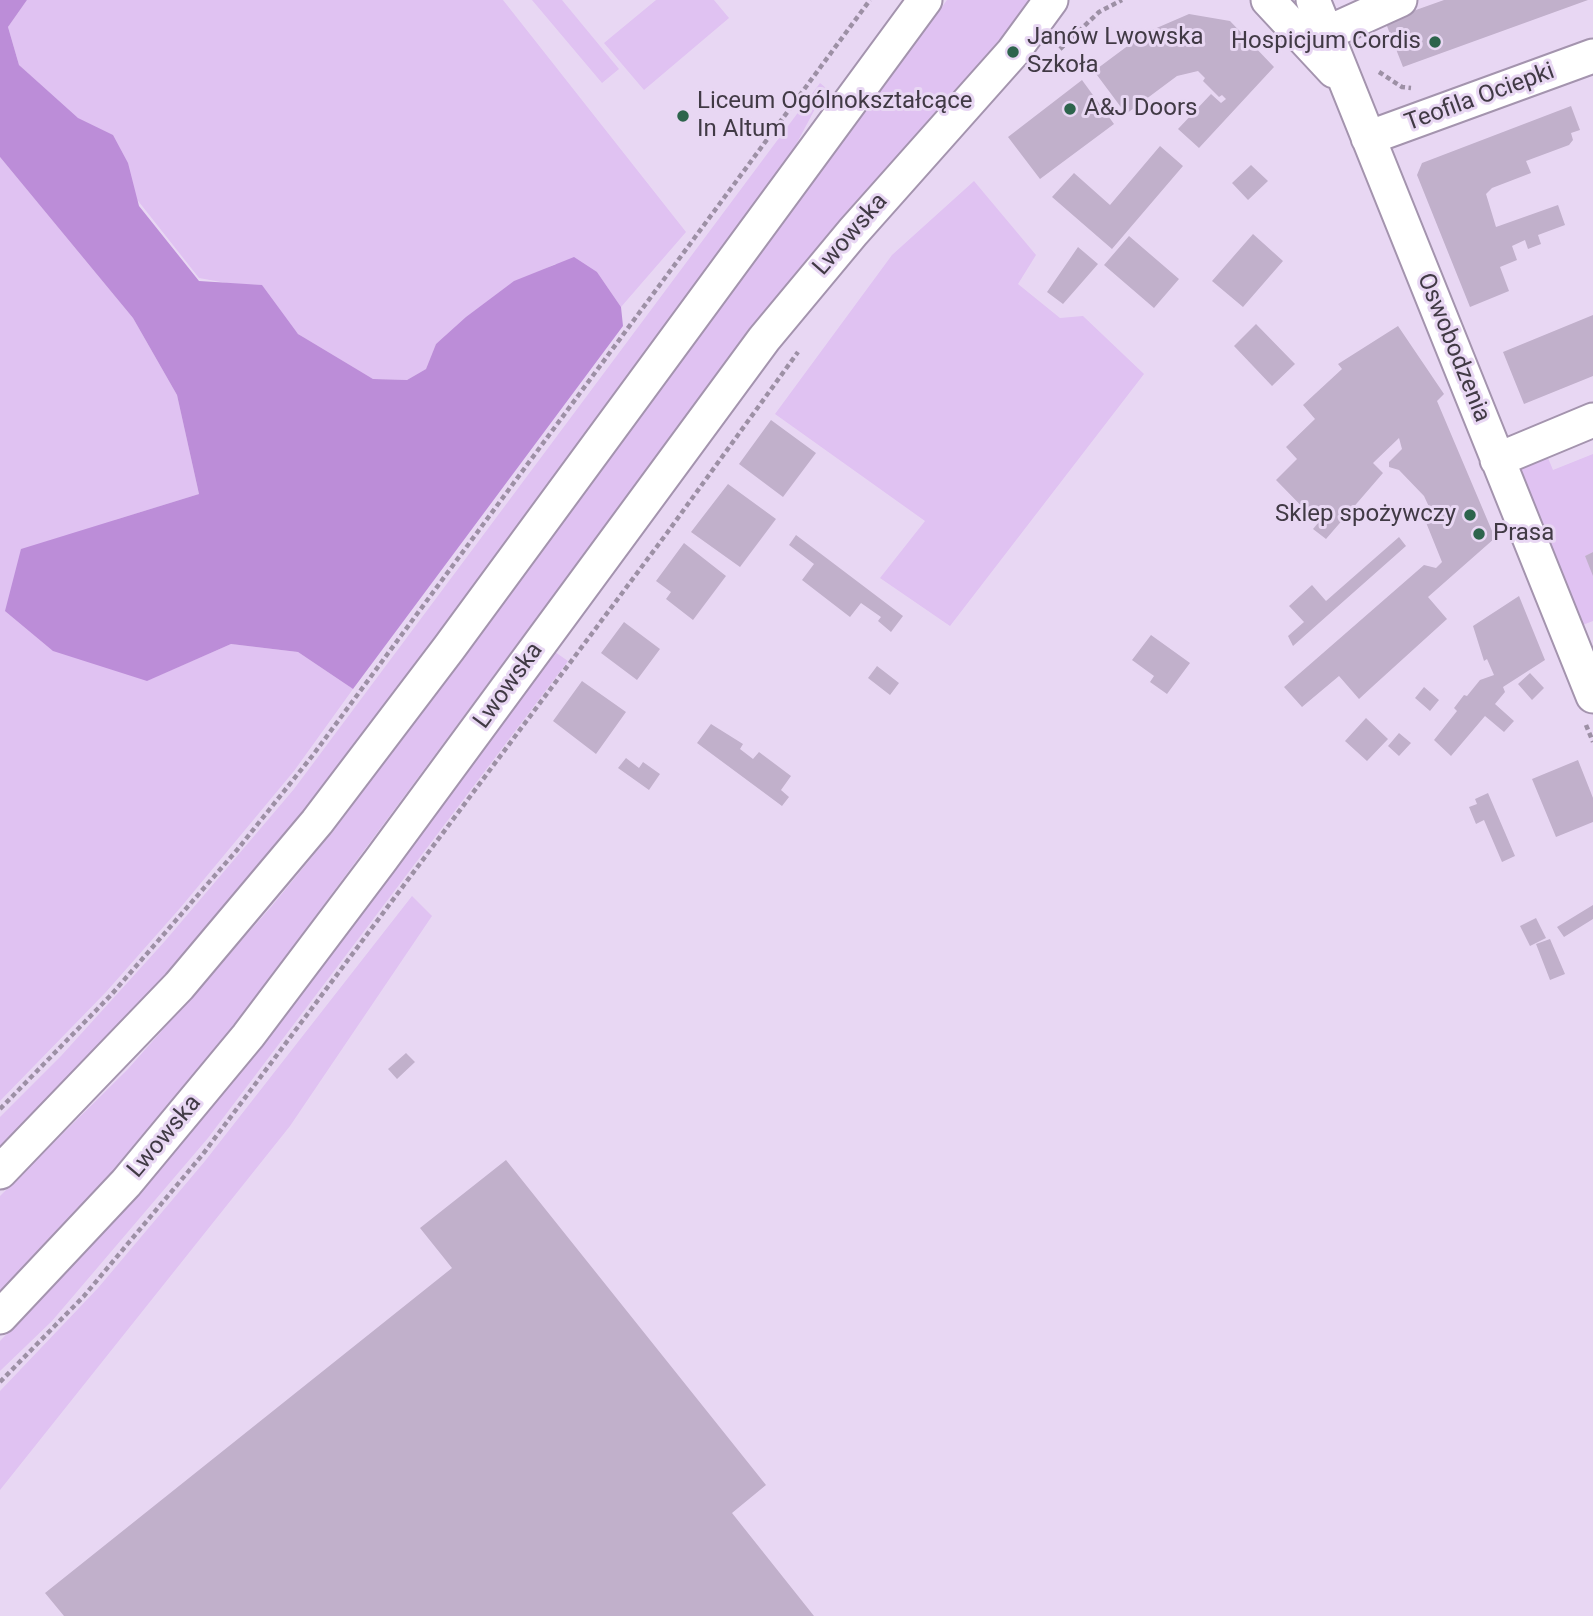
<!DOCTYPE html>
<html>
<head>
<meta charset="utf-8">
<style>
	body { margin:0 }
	canvas { display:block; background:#e8d7f3 }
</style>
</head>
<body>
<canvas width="1593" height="1616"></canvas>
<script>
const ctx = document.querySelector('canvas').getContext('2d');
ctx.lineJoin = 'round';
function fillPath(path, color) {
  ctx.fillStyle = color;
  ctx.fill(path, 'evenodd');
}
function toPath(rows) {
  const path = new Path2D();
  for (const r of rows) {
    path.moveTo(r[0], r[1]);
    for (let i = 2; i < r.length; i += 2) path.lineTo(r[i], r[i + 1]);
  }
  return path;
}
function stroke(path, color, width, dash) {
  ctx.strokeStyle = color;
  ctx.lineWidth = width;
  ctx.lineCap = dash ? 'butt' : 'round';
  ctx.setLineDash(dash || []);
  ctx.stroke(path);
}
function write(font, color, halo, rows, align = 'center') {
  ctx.font = font + ' Roboto,sans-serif';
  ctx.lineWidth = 6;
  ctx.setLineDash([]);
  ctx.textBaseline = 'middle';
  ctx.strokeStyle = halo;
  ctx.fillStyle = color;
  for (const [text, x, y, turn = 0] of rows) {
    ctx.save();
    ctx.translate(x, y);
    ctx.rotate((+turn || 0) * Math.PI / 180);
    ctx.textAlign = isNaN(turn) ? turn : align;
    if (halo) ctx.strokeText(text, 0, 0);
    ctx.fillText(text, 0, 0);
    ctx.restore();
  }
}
fillPath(toPath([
	[27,0,503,0,686,232,621,307,597,272,555,264,537,273,436,344,426,369,407,380,373,379,328,355,280,321,262,285,232,284,199,278,71,116,19,65,8,27],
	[532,0,562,0,619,69,602,83],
	[656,0,714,0,729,18,644,90,604,43],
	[947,0,1034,0,761,315,245,1011,132,1151,0,1293,0,1196,128,1069,271,907,335,829],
	[820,83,826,88,789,158,339,769,157,990,0,1152,0,1117,61,1056,165,941,294,789],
	[0,157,133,318,177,395,199,494,115,520,146,681,231,644,298,652,353,689,294,771,181,907,106,992,0,1101],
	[974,181,1036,255,1018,284,1060,318,1083,316,1144,374,950,626,880,578,925,521,775,414,892,255],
	[1543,446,1553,470,1593,454,1593,552,1585,556,1593,573,1593,621,1580,626,1518,472,1523,461],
	[555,652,568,661,208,1138,52,1321,0,1371,0,1341,128,1207,249,1062],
	[412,896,432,916,290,1126,0,1490,0,1391,98,1288,205,1161]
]), '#e0c2f2');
fillPath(toPath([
	[0,0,27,0,8,27,19,65,78,118,113,135,128,163,139,206,199,281,262,285,298,334,373,379,407,380,426,369,436,344,466,317,514,281,574,257,597,272,621,307,623,326,353,689,298,652,231,644,147,681,53,651,5,611,21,549,199,494,177,395,133,318,0,157]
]), '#bc8dd8');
fillPath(toPath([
	[1444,0,1588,0,1403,67,1385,21],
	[1189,14,1230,21,1274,67,1199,148,1178,129,1211,94,1221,103,1226,99,1222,95,1219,97,1203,81,1205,78,1198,71,1177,76,1126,114,1094,71,1145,33],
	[1082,80,1114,124,1040,179,1008,137],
	[1571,106,1580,130,1571,133,1573,140,1569,145,1526,161,1531,173,1492,188,1486,194,1496,227,1558,205,1565,225,1538,235,1541,244,1528,249,1525,240,1512,246,1517,260,1500,267,1509,291,1470,307,1417,175,1422,163],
	[1160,146,1183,166,1112,249,1052,197,1074,173,1110,205],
	[1251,165,1268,181,1248,200,1232,183],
	[1253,234,1283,261,1243,307,1212,281],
	[1129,236,1179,279,1154,308,1104,265],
	[1078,247,1098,264,1063,304,1047,292],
	[1593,315,1593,376,1524,404,1503,352],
	[1256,324,1295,364,1272,386,1234,346],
	[1398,326,1444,394,1437,401,1495,538,1428,597,1447,619,1372,687,1359,699,1339,676,1302,707,1284,687,1424,565,1436,568,1442,562,1423,515,1430,509,1424,496,1399,470,1389,467,1389,462,1402,449,1399,438,1373,463,1383,473,1326,539,1313,529,1318,523,1276,480,1297,459,1286,447,1315,419,1303,405,1342,369,1338,364],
	[771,420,816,453,783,497,739,464],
	[728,484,776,519,740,567,691,532],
	[796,535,903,616,891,632,878,621,881,617,861,603,850,617,802,580,814,564,789,545],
	[1399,537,1406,546,1293,646,1288,636,1304,622,1289,606,1312,585,1326,601],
	[684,543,726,576,693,620,666,599,671,592,656,581],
	[1593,552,1593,576,1585,556],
	[1519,596,1545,660,1503,687,1505,692,1495,704,1514,721,1504,732,1485,716,1451,756,1434,740,1457,711,1454,708,1464,695,1467,696,1480,680,1494,675,1487,659,1484,661,1473,626],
	[624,622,660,649,637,680,601,653],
	[1151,635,1190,663,1167,694,1150,682,1154,676,1132,660],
	[877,666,899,683,890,695,868,678],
	[1530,673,1544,688,1532,700,1518,684],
	[582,681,626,712,596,754,553,721],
	[1424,687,1439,700,1430,711,1415,698],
	[1366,718,1388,739,1367,761,1345,741],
	[711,724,743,744,740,749,753,759,759,752,791,776,781,790,789,797,782,806,697,743],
	[1399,733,1411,743,1399,756,1388,746],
	[626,758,639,768,643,762,660,774,649,790,618,768],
	[1578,760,1593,798,1593,822,1556,837,1532,779],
	[1488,793,1515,856,1502,862,1484,820,1476,824,1469,807,1477,804,1475,799],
	[1593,905,1593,919,1564,937,1557,927],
	[1536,918,1546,938,1530,946,1520,926],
	[1550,939,1565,974,1550,980,1536,944],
	[406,1053,415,1062,397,1079,388,1069],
	[506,1160,766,1485,732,1513,814,1616,64,1616,45,1593,452,1268,420,1228]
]), '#c1b0cb');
const minor = toPath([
	[1268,0,1334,71],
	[1313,0,1593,696],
	[1327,33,1400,0],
	[1368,138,1593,56],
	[1497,460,1593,420],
	[0,1172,179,986,317,822,449,648,925,0],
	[0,1317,126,1183,248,1036,380,861,764,339,853,232,1013,52,1051,0]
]);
stroke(minor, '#a494ae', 37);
stroke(toPath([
	[1060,49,1099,12,1122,0],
	[1379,72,1402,87,1411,88],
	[1586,725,1593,742],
	[0,1109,111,995,237,850,313,755,870,0],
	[0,1382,84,1296,203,1154,667,533,798,352]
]), '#9d90a5', 4.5, [5, 3.5]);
stroke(minor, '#fff', 33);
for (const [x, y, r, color] of [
	[1435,42,7,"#2d644c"],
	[1013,52,7,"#2d644c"],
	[1070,109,7,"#2d644c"],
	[683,116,7,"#2d644c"],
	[1470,515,7,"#2d644c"],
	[1479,534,7,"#2d644c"]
]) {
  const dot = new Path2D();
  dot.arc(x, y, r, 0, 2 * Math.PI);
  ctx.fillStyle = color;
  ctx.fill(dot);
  stroke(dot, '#e8d7f3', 2.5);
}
write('24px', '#413a45', '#e8d7f3', [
	["Janów Lwowska",1027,38],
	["Szkoła",1027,66],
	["Hospicjum Cordis",1421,42,"right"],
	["Liceum Ogólnokształcące",697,102],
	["In Altum",697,130],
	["A&J Doors",1084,109],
	["Sklep spożywczy",1456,515,"right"],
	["Prasa",1493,534]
], 'left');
write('24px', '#413a45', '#e8d7f3', [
	["Teofila Ociepki",1480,98,-20],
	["Lwowska",851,235,-49],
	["Oswobodzenia",1453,348,68],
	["Lwowska",509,686,-54],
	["Lwowska",165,1137,-50]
]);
</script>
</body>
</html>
